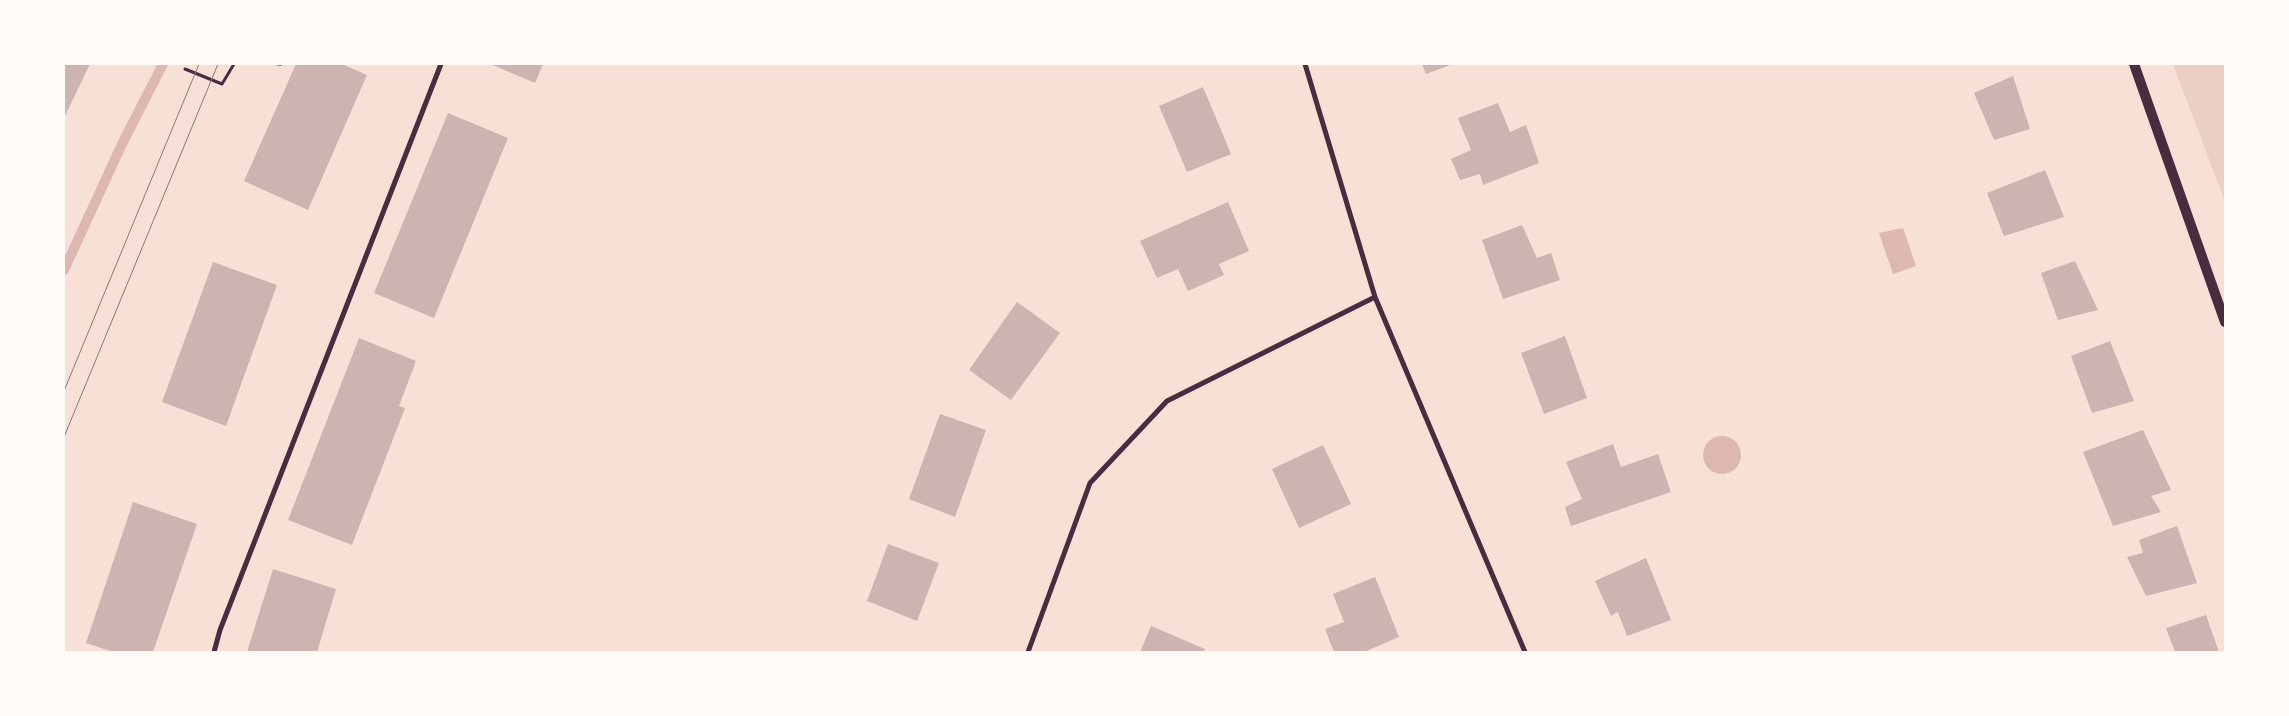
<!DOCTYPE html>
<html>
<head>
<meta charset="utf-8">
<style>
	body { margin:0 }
	#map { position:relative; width:2289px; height:716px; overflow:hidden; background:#f7e1d7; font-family:"Space Grotesk",sans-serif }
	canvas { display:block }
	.frame { position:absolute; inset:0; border:65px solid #fffaf5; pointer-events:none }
</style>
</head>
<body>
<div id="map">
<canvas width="2289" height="716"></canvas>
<div class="frame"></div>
</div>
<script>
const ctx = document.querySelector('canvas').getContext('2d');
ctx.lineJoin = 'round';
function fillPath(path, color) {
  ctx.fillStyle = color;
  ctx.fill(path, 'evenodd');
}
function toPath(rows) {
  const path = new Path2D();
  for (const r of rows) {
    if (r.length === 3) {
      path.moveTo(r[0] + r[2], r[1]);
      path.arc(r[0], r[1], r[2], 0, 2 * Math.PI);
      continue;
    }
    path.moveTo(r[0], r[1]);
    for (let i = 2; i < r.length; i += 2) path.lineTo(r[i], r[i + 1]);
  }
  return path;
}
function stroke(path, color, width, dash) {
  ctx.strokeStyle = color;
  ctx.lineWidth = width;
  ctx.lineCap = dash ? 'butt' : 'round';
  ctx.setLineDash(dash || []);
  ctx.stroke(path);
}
fillPath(toPath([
	[2173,64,2225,64,2225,202]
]), '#ebcfc5');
fillPath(toPath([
	[1903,228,1916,266,1893,274,1879,233],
	[1722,455,19]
]), '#dcb8b0');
stroke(toPath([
	[64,270,122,144,163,64]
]), '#dcb8b0', 10);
fillPath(toPath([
	[64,64,90,64,64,118],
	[296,64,342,64,367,75,308,210,244,181],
	[490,64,543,64,535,83],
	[1422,64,1453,64,1426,74],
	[2013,76,2030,129,1994,140,1974,93],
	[1203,87,1231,154,1187,172,1159,106],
	[1498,103,1510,132,1526,125,1539,163,1483,185,1480,174,1460,180,1451,159,1471,150,1458,118],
	[448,113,508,138,434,318,374,293],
	[2045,170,2064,217,2004,236,1987,193],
	[1228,202,1249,251,1219,264,1224,275,1188,291,1178,269,1157,278,1140,241],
	[1522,225,1537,258,1551,253,1560,280,1503,299,1482,240],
	[2075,261,2098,310,2058,320,2041,273],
	[213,262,277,285,226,426,162,402],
	[1017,302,1060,333,1011,400,969,370],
	[1565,336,1587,398,1544,414,1521,353],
	[359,338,416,361,399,406,405,408,352,545,288,520],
	[2110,341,2134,401,2092,413,2071,356],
	[940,414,986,430,955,517,909,499],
	[2143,430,2171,490,2151,496,2161,512,2113,526,2083,452],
	[1613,444,1621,467,1658,454,1671,492,1571,526,1565,507,1582,499,1566,462],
	[1323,445,1351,504,1299,528,1272,469],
	[133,502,197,524,153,652,113,652,86,643],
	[2177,526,2197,583,2146,596,2127,557,2143,553,2139,540],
	[888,544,939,563,917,621,867,601],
	[1646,558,1671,620,1627,636,1618,612,1611,616,1595,581],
	[273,569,336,589,317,652,247,652],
	[1375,577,1399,637,1364,652,1334,652,1325,629,1344,622,1333,594],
	[2206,615,2219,652,2175,652,2166,628],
	[1151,626,1205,649,1204,652,1140,652]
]), '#ccb4b1');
stroke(toPath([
	[278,64,281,64],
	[185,69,222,84,234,64]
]), '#4a2c40', 3);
stroke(toPath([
	[1305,64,1375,297,1525,652],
	[214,652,220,630,441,64],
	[1028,652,1090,483,1167,401,1375,297]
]), '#4a2c40', 5);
stroke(toPath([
	[2134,64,2225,322]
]), '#4a2c40', 10);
stroke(toPath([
	[64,391,199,64],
	[64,437,218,64]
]), '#8f747c', 1);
</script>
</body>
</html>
